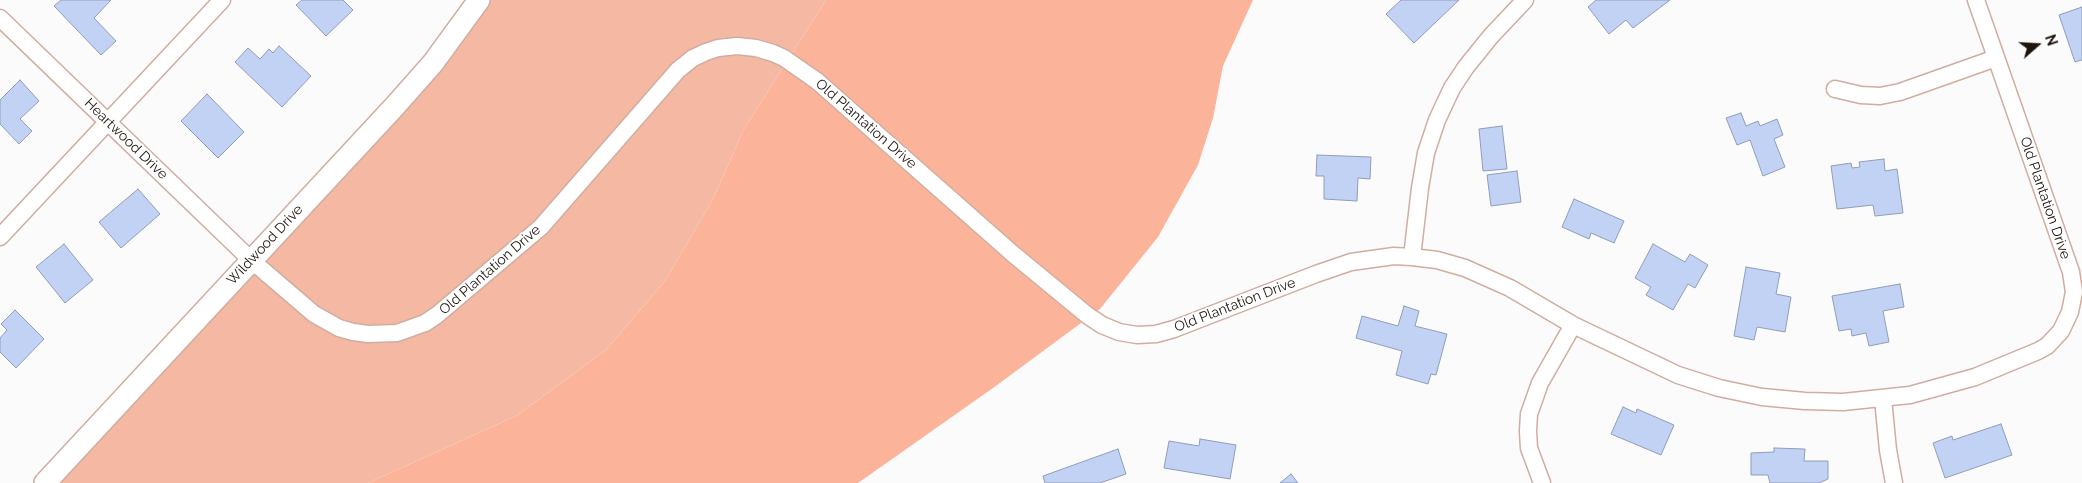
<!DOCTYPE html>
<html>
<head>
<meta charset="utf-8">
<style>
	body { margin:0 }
	#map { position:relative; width:2082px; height:483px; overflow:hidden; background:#fbfbfb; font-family:Raleway,sans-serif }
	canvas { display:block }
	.north { position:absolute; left:2012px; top:20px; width:50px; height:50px; -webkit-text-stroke:4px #fff; paint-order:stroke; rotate:71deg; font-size:14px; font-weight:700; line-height:20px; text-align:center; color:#20140f }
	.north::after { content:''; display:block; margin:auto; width:18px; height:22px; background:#20140f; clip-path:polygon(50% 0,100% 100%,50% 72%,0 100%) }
</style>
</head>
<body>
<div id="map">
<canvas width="2082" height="483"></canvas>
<div class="north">N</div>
</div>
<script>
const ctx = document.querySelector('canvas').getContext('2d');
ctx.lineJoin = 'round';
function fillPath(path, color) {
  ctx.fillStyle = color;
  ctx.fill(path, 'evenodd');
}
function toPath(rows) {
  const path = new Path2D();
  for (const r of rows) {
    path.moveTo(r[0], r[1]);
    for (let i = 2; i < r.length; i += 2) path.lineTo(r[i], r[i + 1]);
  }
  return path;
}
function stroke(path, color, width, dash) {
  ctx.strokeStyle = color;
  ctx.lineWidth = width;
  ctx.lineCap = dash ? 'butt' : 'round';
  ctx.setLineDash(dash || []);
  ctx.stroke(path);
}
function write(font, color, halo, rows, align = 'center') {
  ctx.font = font + ' Raleway,sans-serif';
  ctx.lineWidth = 4;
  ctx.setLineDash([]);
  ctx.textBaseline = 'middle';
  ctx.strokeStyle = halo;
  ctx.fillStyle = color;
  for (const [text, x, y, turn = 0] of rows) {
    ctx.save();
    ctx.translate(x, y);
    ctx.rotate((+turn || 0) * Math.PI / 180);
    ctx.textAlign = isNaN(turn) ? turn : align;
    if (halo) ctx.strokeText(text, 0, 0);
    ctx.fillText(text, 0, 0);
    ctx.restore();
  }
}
fillPath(toPath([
	[826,0,1253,0,1223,66,1213,118,1198,165,1158,237,1100,309,993,388,858,483,368,483,516,416,606,350,665,281,713,199,744,129]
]), '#fbb49a');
fillPath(toPath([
	[489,0,826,0,744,129,713,199,665,281,606,350,516,416,368,483,55,483]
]), '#f5b9a3');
const building = toPath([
	[61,0,111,0,94,18,116,41,101,55,54,6,61,0],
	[302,0,343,0,353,10,326,36,296,5,302,0],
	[1401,0,1459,0,1414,43,1386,14,1401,0],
	[1596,0,1670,0,1633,28,1626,20,1609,34,1588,7,1596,0],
	[2082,7,2082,60,2075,62,2059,15,2082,7],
	[279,46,311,76,282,107,235,62,248,48,260,59,269,49,273,53,279,46],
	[20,80,39,101,20,119,32,131,19,144,0,124,0,100,20,80],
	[207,94,244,132,218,158,181,121,207,94],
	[1741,113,1746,126,1758,121,1760,126,1777,119,1783,135,1774,139,1785,167,1763,176,1750,140,1737,145,1726,118,1741,113],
	[1502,126,1507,169,1483,171,1479,129,1502,126],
	[1317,155,1371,157,1370,179,1358,178,1357,201,1324,199,1324,176,1316,176,1317,155],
	[1884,159,1885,171,1897,169,1903,213,1875,216,1873,205,1837,209,1831,166,1851,163,1852,168,1860,167,1859,162,1884,159],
	[1517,171,1521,202,1491,206,1487,175,1517,171],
	[138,189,160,214,121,248,99,222,138,189],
	[1574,199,1624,221,1614,243,1591,233,1589,239,1562,227,1574,199],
	[64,244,93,280,65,303,36,267,64,244],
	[1653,244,1685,262,1690,254,1708,265,1695,288,1688,284,1673,310,1646,295,1651,287,1635,278,1653,244],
	[1746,267,1780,273,1776,294,1791,297,1785,332,1757,327,1754,340,1734,336,1746,267],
	[1900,284,1904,307,1883,311,1889,342,1869,346,1866,333,1852,336,1851,329,1839,331,1832,296,1900,284],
	[1404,306,1419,311,1415,326,1447,334,1436,375,1431,374,1428,384,1396,375,1402,351,1356,338,1362,316,1398,326,1404,306],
	[15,310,44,339,16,368,0,352,0,338,7,330,1,324,15,310],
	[1623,407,1636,413,1637,409,1674,425,1661,455,1611,434,1623,407],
	[2001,424,2012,455,1945,478,1933,443,1952,436,1953,440,2001,424],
	[1200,439,1236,445,1230,479,1164,468,1169,441,1199,446,1200,439],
	[1774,448,1805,449,1804,461,1828,461,1828,479,1819,483,1770,483,1768,475,1751,475,1751,453,1774,452,1774,448],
	[1118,449,1126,474,1100,483,1045,483,1043,476,1118,449],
	[1291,474,1298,483,1280,483,1291,474]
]);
fillPath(building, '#c2d2f4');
stroke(building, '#909dba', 1);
const minor = toPath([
	[0,18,251,260,314,314,339,328,353,332,368,334,397,333,425,323,437,315,541,227,678,70,693,58,706,52,718,48,737,46,756,48,773,53,784,58,817,81,1013,254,1087,315,1102,325,1119,332,1137,335,1156,334,1174,329,1316,274,1351,262,1394,256,1412,257,1437,260,1465,268,1510,288,1573,325,1678,375,1719,388,1762,397,1805,401,1843,402,1910,395,1975,377,2038,351,2047,346,2061,331,2070,312,2074,292,2071,272,1976,0],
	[1835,89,1861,95,1880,96,1900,92,1996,58],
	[0,237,222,0],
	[1412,257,1420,188,1426,153,1437,120,1452,88,1466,67,1491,36,1525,0],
	[1883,399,1888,450,1894,483],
	[1542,483,1529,448,1528,431,1529,414,1540,383,1573,325]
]);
const tertiary = toPath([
	[45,483,395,106,433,63,479,0]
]);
stroke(minor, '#d0ada0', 19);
stroke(tertiary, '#d0ada0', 24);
stroke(minor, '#fff', 16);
stroke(tertiary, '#fff', 21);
write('14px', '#20140f', '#fff', [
	["Old Plantation Drive",866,124,41],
	["Heartwood Drive",126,139,44],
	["Old Plantation Drive",2045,198,71],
	["Wildwood Drive",265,245,-47],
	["Old Plantation Drive",490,270,-41],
	["Old Plantation Drive",1235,305,-21]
]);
</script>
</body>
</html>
